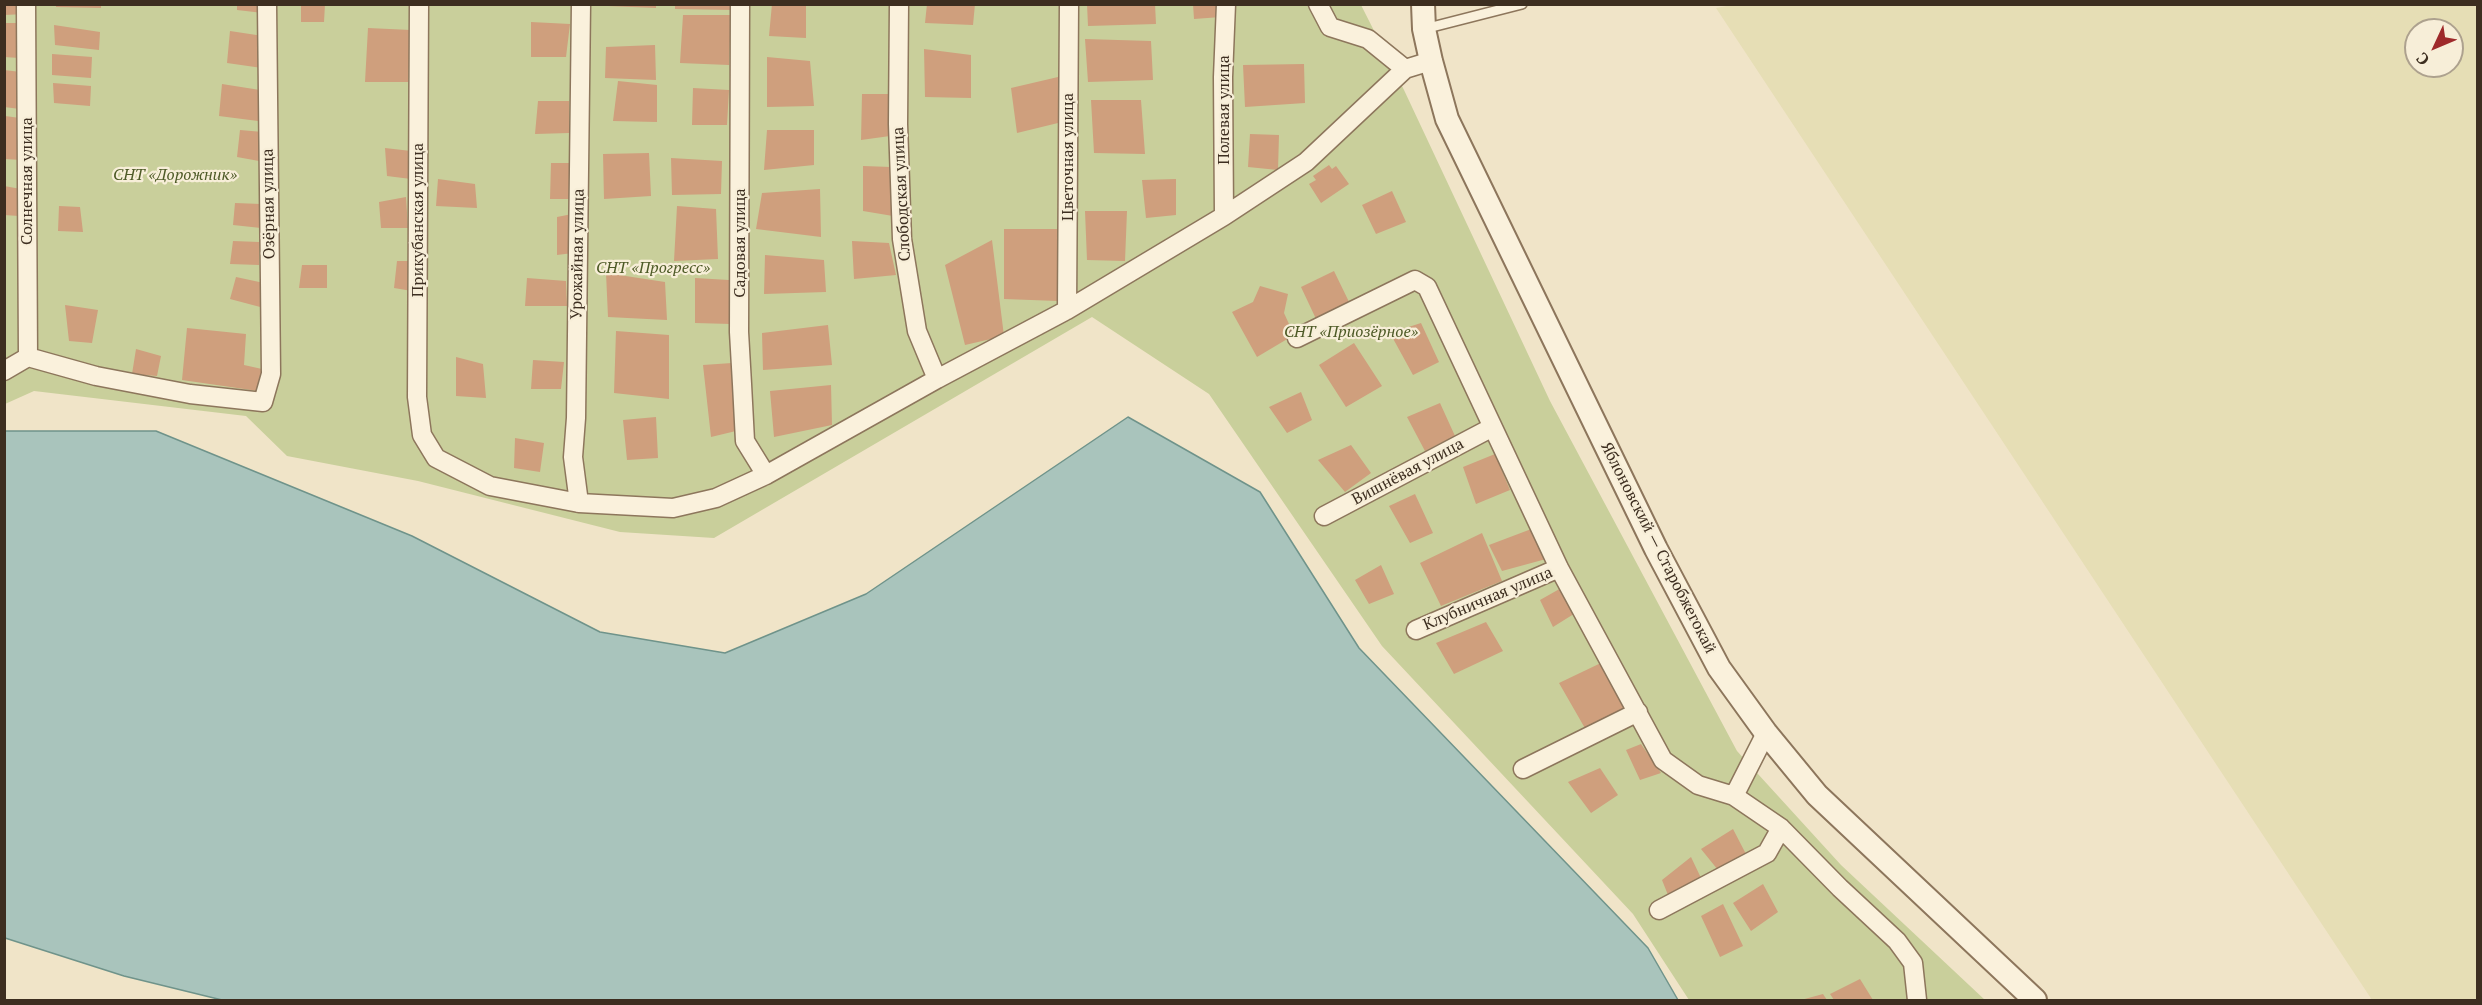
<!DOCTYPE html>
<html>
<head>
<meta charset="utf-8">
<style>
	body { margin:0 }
	#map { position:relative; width:2482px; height:1005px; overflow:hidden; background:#f0e4c8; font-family:"PT Serif",serif }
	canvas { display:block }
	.frame { position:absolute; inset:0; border:6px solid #3d2e20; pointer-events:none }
	.north { position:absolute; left:2404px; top:18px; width:60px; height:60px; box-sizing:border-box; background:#f7eed8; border:2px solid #ada18e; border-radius:50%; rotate:226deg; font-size:16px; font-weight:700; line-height:24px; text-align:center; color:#3d2e20 }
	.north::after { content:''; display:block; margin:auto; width:21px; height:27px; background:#9e2a2b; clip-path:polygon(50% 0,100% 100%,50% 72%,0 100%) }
</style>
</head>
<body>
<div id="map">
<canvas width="2482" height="1005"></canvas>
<div class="frame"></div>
<div class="north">С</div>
</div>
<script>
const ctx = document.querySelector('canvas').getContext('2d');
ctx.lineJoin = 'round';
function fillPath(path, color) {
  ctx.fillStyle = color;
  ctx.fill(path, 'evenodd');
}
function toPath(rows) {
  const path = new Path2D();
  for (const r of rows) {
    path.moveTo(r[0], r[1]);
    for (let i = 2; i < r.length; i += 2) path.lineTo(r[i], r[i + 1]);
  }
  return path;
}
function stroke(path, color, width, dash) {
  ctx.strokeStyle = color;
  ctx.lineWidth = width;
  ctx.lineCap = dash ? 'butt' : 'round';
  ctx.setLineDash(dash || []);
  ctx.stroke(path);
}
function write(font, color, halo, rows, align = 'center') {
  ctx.font = font + ' "PT Serif",serif';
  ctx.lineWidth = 4.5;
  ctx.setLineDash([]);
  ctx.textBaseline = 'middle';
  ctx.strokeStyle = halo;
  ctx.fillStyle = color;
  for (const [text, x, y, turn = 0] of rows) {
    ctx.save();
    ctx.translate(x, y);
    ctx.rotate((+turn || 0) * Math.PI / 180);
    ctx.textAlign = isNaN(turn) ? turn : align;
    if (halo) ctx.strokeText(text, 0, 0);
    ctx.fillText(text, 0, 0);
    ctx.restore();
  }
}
fillPath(toPath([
	[1732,5,2477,5,2477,1000,2372,1000,1716,8],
	[2416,30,2452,30,2452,66,2416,66]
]), '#e6deb5');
fillPath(toPath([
	[4,5,1361,5,1404,90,1550,401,1737,751,1841,865,1985,1000,1689,1000,1633,914,1382,646,1209,394,1092,317,714,538,620,532,418,481,287,456,246,416,34,391,5,404]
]), '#c9cf9b');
const water = toPath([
	[1128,417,1260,492,1359,648,1648,948,1678,1000,222,1000,124,976,5,938,5,431,156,431,412,536,600,632,725,653,866,594,1128,417]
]);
fillPath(water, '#a9c4bc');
stroke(water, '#6f938a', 1.5);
fillPath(toPath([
	[4,4,24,4,26,14,4,15],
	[56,4,101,4,101,8,56,7],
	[237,4,263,4,263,13,237,10],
	[301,4,325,4,324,22,301,22],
	[608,4,656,4,656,8,608,6],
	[675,4,734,4,733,10,675,9],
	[772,4,806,4,806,38,769,36],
	[927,4,975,4,973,25,925,23],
	[1087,4,1155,4,1156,24,1088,26],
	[1193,4,1220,4,1221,17,1194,19],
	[683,15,731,15,729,65,680,63],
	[531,22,570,24,566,57,531,57],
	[4,23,19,23,19,58,4,57],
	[54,25,100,32,99,50,55,45],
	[368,28,411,30,408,82,365,82],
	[230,31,263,36,262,68,227,63],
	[1085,39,1151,41,1153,80,1088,82],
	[655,45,656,80,605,78,606,47],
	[924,49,971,55,971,98,925,97],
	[52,54,92,57,91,78,52,75],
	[767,57,810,61,814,106,767,107],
	[1304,64,1305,103,1245,107,1243,65],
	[4,70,21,72,20,109,4,107],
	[1058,77,1058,123,1017,133,1011,88],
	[618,81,657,85,657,122,613,121],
	[53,83,91,86,90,106,54,103],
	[222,84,260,90,258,121,219,116],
	[693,88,729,90,727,125,692,125],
	[862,94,891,94,890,136,861,140],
	[1091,100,1141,100,1145,154,1094,153],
	[538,101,569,101,569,133,535,134],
	[5,116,20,118,21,160,5,159],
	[240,130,263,132,259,161,237,157],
	[767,130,814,130,814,165,764,170],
	[1250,134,1279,135,1278,170,1248,167],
	[385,148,411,151,411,179,387,176],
	[649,153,651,196,604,199,603,154],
	[671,158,722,161,721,194,672,195],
	[551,163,570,163,570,199,550,199],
	[1329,165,1332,169,1336,166,1349,184,1321,203,1309,184,1316,180,1313,176],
	[863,166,891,167,893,216,863,211],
	[438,179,475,184,477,208,436,206],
	[1176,179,1176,215,1146,218,1142,180],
	[4,186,21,189,19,216,4,215],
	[820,189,821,237,756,229,762,193],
	[1392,191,1406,222,1376,234,1362,205],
	[406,197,408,228,381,228,379,202],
	[235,203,261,204,261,228,233,225],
	[59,206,80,207,83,232,58,231],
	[677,206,716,209,718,259,674,261],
	[1085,211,1127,211,1125,261,1087,260],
	[572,214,573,253,557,255,557,217],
	[1004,229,1060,229,1058,301,1004,299],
	[992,240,1004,336,965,345,945,265],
	[233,241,259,242,259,265,230,264],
	[852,241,889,243,896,275,854,279],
	[765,255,824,260,826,292,764,294],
	[397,261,410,261,412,291,394,288],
	[302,265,327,265,327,288,299,288],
	[1334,271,1351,306,1317,321,1301,287],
	[606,273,665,282,667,320,608,317],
	[236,277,264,283,264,308,230,299],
	[527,278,566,281,567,306,525,306],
	[695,278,729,280,731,324,695,323],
	[1260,286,1288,294,1284,313,1294,335,1257,357,1232,312,1253,302],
	[65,305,98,310,92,343,69,341],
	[1421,323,1439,362,1413,375,1390,333],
	[828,325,832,365,763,370,762,333],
	[187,328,246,334,244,365,262,369,258,391,182,380],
	[616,331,669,335,669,399,614,393],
	[1354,343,1382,386,1346,407,1319,365],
	[136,349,161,356,157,376,132,374],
	[456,357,483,364,486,398,456,396],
	[533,360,564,362,561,389,531,389],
	[732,363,736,431,711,437,703,365],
	[831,385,832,425,774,437,770,391],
	[1301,392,1312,420,1287,433,1269,407],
	[1440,403,1455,436,1425,451,1407,417],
	[656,417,658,458,627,460,623,420],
	[515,438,544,443,540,472,514,468],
	[1351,445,1371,473,1345,492,1318,460],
	[1495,454,1510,490,1476,504,1463,467],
	[1415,494,1433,533,1410,543,1389,506],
	[1534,528,1546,559,1502,571,1489,545],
	[1482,533,1502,581,1441,606,1420,563],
	[1381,565,1394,594,1369,604,1355,580],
	[1563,587,1577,612,1553,627,1540,600],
	[1486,622,1503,651,1454,674,1436,643],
	[1603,662,1629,709,1586,730,1559,683],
	[1641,744,1661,773,1640,780,1626,750],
	[1600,768,1618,795,1591,813,1568,782],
	[1733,829,1747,856,1718,870,1701,849],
	[1691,857,1701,878,1668,895,1662,880],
	[1763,884,1778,912,1751,931,1733,903],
	[1723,904,1743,946,1720,957,1701,916],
	[1860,979,1873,1000,1834,1000,1830,994],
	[1823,994,1827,1000,1801,1000]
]), '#cf9f7d');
const service = toPath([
	[1424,29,1522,4]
]);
const minor = toPath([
	[26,4,28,357],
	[419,4,417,397,422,435,436,458,490,486,579,503,673,508,716,498,766,475,937,379,1067,310,1224,216,1306,162,1405,69,1431,61],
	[740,4,739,332,742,384,745,441,766,475],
	[899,4,898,124,902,239,917,331,937,379],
	[1318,4,1330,27,1368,39,1405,69],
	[1224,216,1223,77,1226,4],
	[1067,310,1069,4],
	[1297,338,1415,280,1427,287,1559,568,1663,760,1698,785,1734,796,1781,828,1840,888,1897,941,1913,963,1917,1000],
	[4,371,28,357,96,376,190,394,263,402,271,374,267,4],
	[579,503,573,457,576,418,581,4],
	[1324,516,1491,428],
	[1416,630,1559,568],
	[1523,769,1638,712],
	[1734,796,1766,733],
	[1659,910,1767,853,1781,828]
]);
const tertiary = toPath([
	[1423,4,1424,29,1431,61,1447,119,1656,549,1719,668,1766,733,1817,795,2035,1000]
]);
stroke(service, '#8d765c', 12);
stroke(minor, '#8d765c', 21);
stroke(tertiary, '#8d765c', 26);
stroke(service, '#faf1dc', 9);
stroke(minor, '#faf1dc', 18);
stroke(tertiary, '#faf1dc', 22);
write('16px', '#3d2e20', '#f7eed8', [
	["Полевая улица",1224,110,-90],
	["Цветочная улица",1068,157,-90],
	["Солнечная улица",27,181,-90],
	["Слободская улица",902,194,-93],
	["Озёрная улица",269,204,-91],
	["Прикубанская улица",418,220,-90],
	["Садовая улица",740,243,-90],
	["Урожайная улица",578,254,-89],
	["Вишнёвая улица",1408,472,-28],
	["Яблоновский — Старобжегокай",1658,548,63],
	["Клубничная улица",1488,599,-23]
]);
write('italic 16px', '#4d5a26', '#f7eed8', [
	["СНТ «Дорожник»",175,175],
	["СНТ «Прогресс»",653,268],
	["СНТ «Приозёрное»",1351,332]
]);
</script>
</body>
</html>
